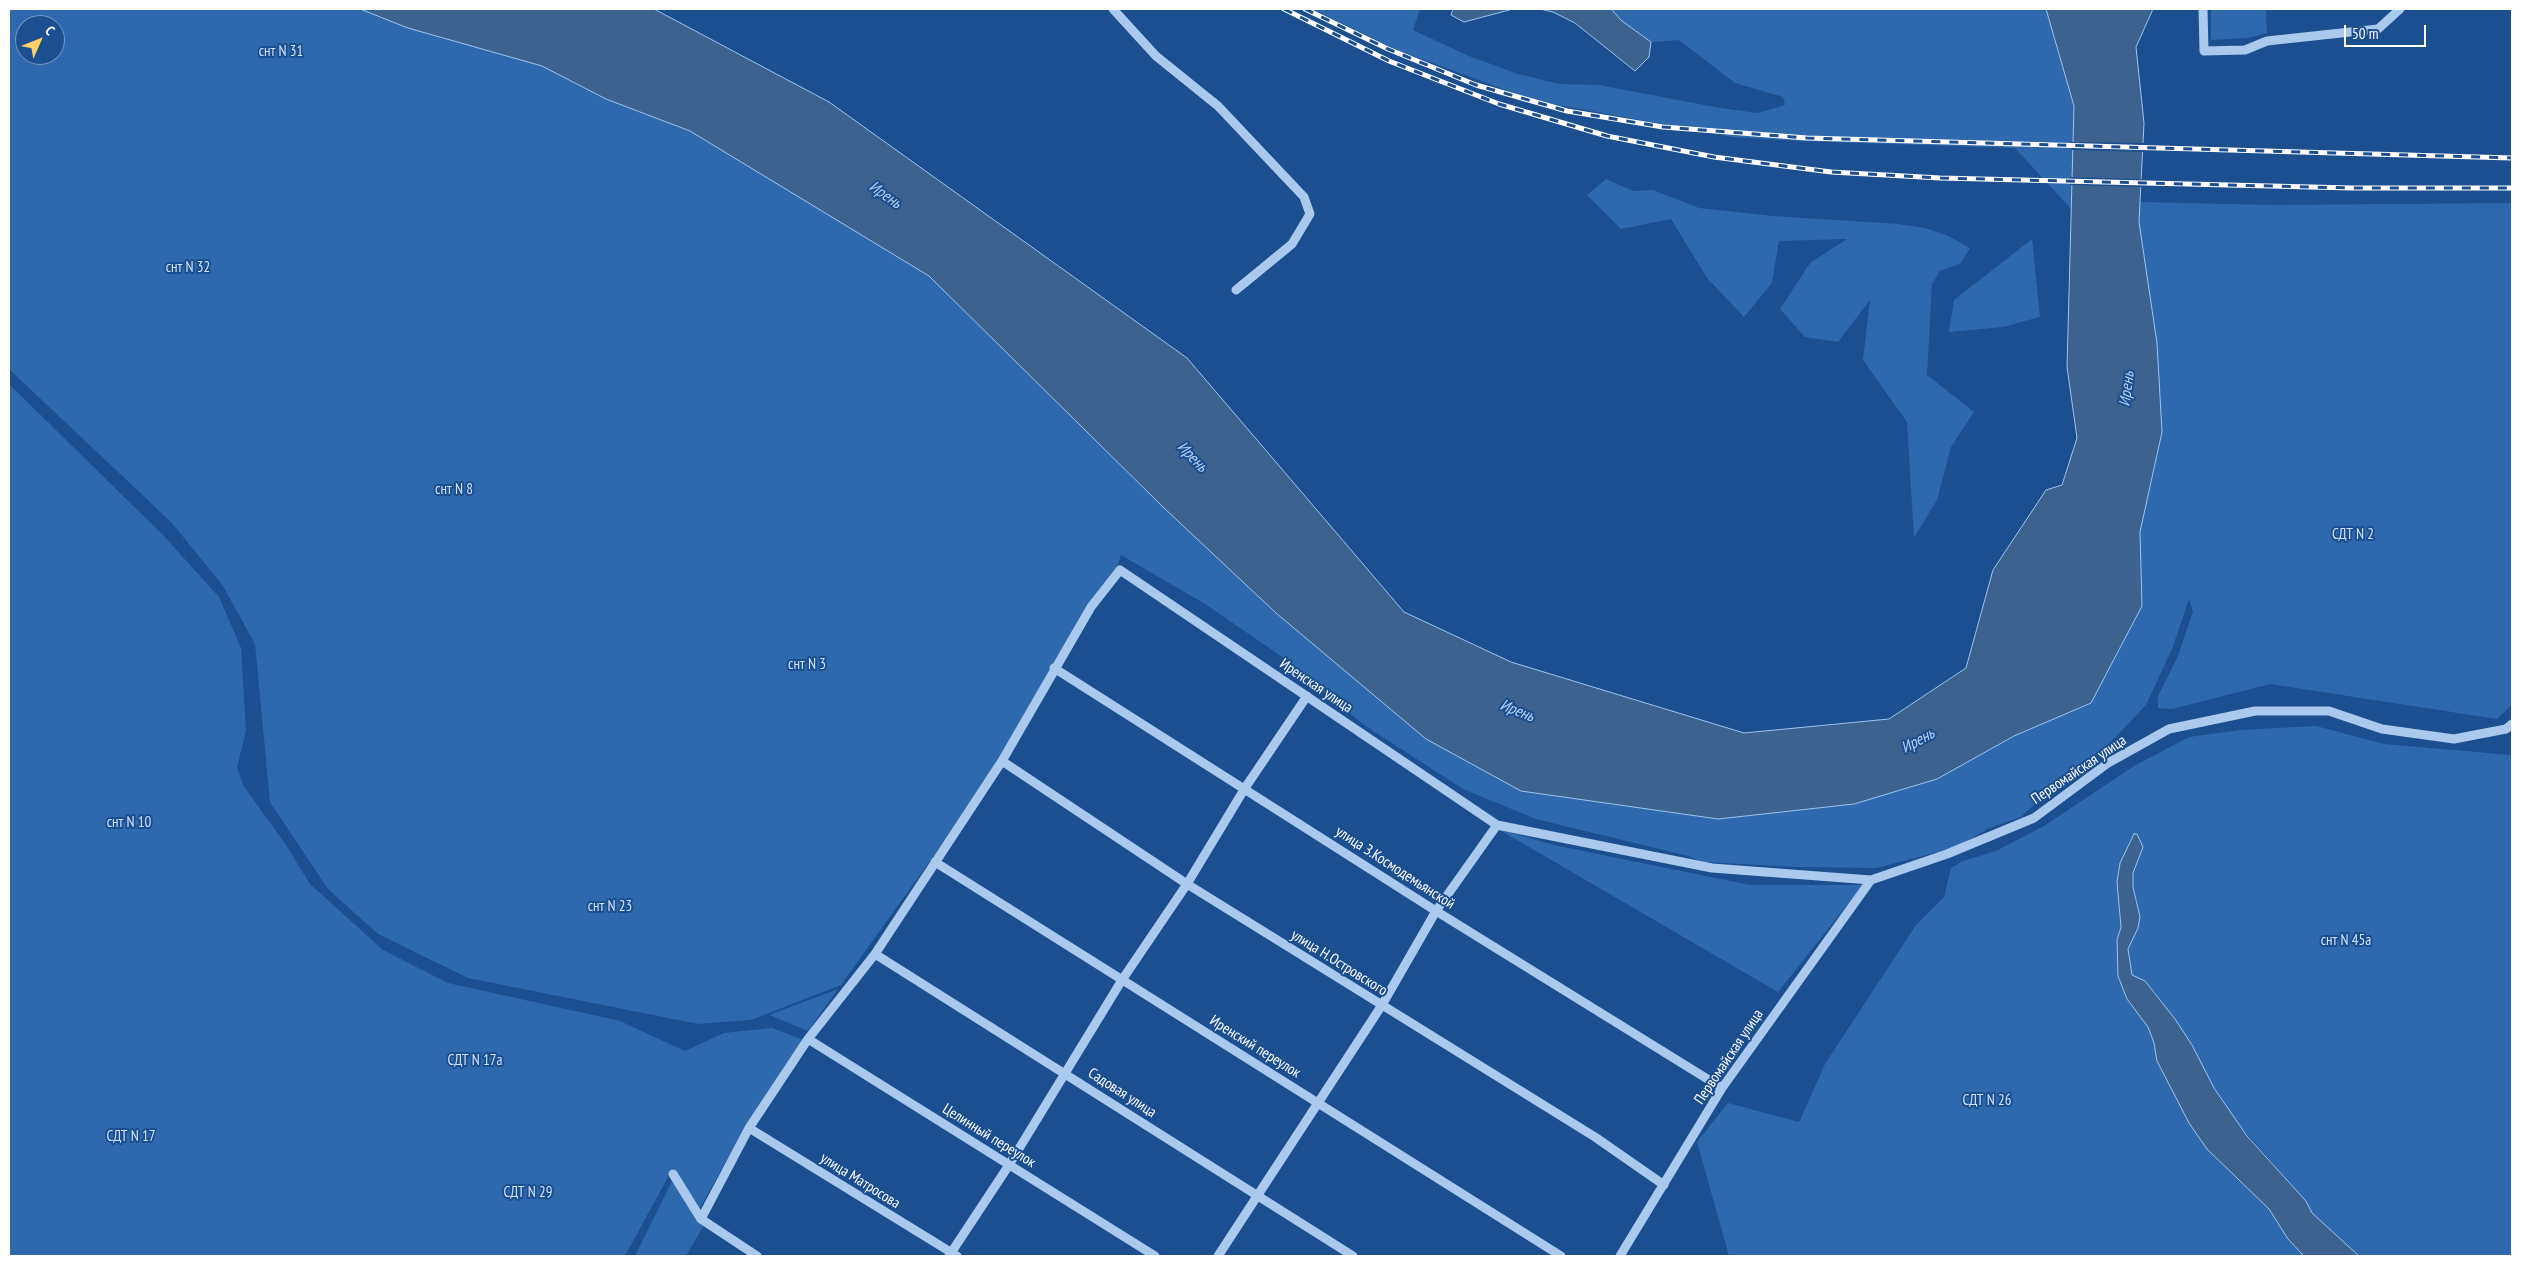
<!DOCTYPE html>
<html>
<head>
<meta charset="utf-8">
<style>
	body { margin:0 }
	#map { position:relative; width:2521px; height:1265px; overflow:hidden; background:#1b4f8f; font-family:"PT Sans Narrow",sans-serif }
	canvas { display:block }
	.frame { position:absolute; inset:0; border:10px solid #fff; pointer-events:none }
	.north { position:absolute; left:15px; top:15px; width:50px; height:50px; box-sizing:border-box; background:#1b4f8f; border:1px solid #7695bc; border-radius:50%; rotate:46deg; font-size:14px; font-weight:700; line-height:20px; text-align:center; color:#fff }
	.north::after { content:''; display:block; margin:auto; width:18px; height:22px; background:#ffd166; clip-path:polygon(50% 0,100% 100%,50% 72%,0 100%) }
	.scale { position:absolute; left:2344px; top:25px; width:82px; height:22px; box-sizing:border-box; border:2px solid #fff; border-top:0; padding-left:6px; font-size:15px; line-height:18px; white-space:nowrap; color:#fff; -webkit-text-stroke:4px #1b4f8f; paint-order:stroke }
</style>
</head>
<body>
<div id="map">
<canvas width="2521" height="1265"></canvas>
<div class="frame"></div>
<div class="north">С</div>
<div class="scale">50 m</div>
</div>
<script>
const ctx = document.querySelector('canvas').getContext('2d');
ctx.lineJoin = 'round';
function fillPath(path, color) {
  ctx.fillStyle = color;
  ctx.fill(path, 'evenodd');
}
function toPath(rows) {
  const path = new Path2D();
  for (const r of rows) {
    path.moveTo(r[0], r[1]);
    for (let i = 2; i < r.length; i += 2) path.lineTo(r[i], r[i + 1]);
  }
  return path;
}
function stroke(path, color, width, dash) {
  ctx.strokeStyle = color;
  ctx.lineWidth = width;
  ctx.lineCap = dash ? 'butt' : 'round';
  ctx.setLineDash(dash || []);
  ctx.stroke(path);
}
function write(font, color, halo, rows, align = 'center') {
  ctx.font = font + ' "PT Sans Narrow",sans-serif';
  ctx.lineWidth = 4;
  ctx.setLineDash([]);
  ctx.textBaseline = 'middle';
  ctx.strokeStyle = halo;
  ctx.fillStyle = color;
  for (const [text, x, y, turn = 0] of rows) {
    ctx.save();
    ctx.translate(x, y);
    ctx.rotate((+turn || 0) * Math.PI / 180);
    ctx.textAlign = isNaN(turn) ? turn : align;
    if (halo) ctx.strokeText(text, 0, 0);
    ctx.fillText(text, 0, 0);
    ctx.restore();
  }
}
fillPath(toPath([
	[9,9,360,9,408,28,542,66,606,99,690,131,929,276,1163,507,1276,613,1854,804,1937,779,2014,736,2091,703,2142,606,2140,532,2162,432,2139,222,2139,202,2274,205,2512,203,2512,705,2497,719,2270,684,2172,709,2158,708,2158,696,2177,658,2193,612,2189,599,2172,649,2146,705,2092,762,2055,786,2021,817,1989,828,1957,847,1876,868,1798,867,1703,862,1688,856,1536,819,1463,789,1364,725,1281,656,1205,604,1121,555,1117,567,1048,673,998,760,930,861,841,985,751,1020,698,1024,468,978,378,934,328,889,270,802,255,644,223,586,172,523,9,369],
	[25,25,55,25,55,55,25,55],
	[1312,9,1420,9,1413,30,1469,56,1518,74,1559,84,1599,85,1720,108,1758,113,1785,105,1783,97,1735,83,1679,40,1651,42,1622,21,1611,9,2046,9,2074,106,2072,210,2015,148,1800,141,1733,137,1536,101,1397,50],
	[2211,9,2266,9,2267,33,2248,38,2211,40],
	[1606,179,1633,191,1653,190,1699,208,1773,216,1898,224,1925,228,1946,235,1970,248,1961,263,1940,271,1932,284,1927,375,1974,412,1951,447,1937,500,1914,538,1907,422,1863,360,1870,300,1838,342,1805,337,1780,309,1810,263,1847,239,1779,241,1772,283,1744,317,1707,278,1671,219,1621,229,1587,195],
	[2032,239,2040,317,2003,327,1949,332,1954,300],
	[9,384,163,535,219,597,241,648,246,731,237,767,243,785,286,845,310,884,383,950,448,983,620,1021,685,1051,724,1033,772,1028,803,1040,745,1127,700,1208,673,1168,625,1256,9,1256],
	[2316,726,2384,744,2512,755,2512,1256,2359,1256,2312,1213,2306,1201,2233,1118,2202,1068,2192,1045,2154,991,2132,975,2128,949,2138,928,2140,917,2133,887,2133,873,2143,847,2137,835,2134,834,2120,863,2117,882,2121,927,2117,940,2127,999,2148,1027,2154,1043,2157,1061,2189,1123,2207,1149,2269,1209,2288,1239,2304,1256,1729,1256,1697,1142,1728,1103,1799,1122,1825,1064,1916,925,1944,897,1951,868,1963,861,1996,851,2044,826,2134,766,2189,737,2240,730],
	[1498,829,1554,845,1750,885,1863,885,1778,992],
	[838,989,808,1031,769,1015],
	[673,1179,704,1225,686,1256,635,1256]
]), '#2e69ad');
const water = toPath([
	[360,9,654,9,829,102,1187,358,1404,612,1511,662,1744,733,1889,719,1966,668,1993,570,2046,490,2062,485,2077,438,2067,367,2074,106,2046,9,2153,9,2136,47,2144,123,2139,222,2157,343,2162,432,2140,532,2142,606,2091,703,2014,736,1937,779,1854,804,1718,819,1521,791,1426,739,1276,613,1163,507,929,276,690,131,606,99,542,66,408,28,360,9],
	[1453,9,1513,9,1464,22,1451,15,1453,9],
	[1540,9,1611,9,1622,21,1651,42,1649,57,1635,71,1575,23,1553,12,1540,9],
	[2134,834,2137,834,2143,847,2133,873,2133,887,2140,917,2138,928,2128,949,2132,975,2145,981,2175,1019,2192,1045,2214,1088,2247,1136,2306,1201,2312,1213,2359,1256,2304,1256,2288,1239,2269,1209,2207,1149,2189,1123,2157,1061,2154,1043,2148,1027,2127,999,2118,976,2117,940,2121,927,2117,882,2120,863,2134,834]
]);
fillPath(water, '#3c6290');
stroke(water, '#9cc4f0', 1);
fillPath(toPath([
	[2071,142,2145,143,2145,152,2071,150],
	[2070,177,2143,179,2142,187,2070,185]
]), '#1b4f8f');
stroke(toPath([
	[1113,9,1156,56,1218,106,1304,197,1310,214,1292,244,1236,290],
	[2203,9,2204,51,2245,50,2267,41,2378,29,2400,9],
	[1054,668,1436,911,1722,1088],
	[1002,761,1187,884,1595,1137,1664,1185],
	[935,862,1561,1256],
	[875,954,1353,1256],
	[808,1039,1155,1256],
	[749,1128,957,1256],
	[673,1174,701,1219,757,1256],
	[701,1219,749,1128,808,1039,875,954,1002,761,1091,607,1120,570,1497,825,1712,868,1871,880,1947,854,2034,818,2108,763,2169,729,2255,711,2329,711,2382,729,2454,739,2506,729,2512,724],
	[949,1256,1009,1165,1122,980,1187,884,1245,788,1307,696],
	[1218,1256,1382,1005,1436,911,1497,825],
	[1620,1256,1722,1088,1871,880]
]), '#a9c9ee', 9);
const rail = toPath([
	[1284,9,1389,61,1499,104,1607,136,1714,157,1831,172,1940,178,2352,188,2512,188],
	[1305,9,1388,49,1476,85,1567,111,1663,127,1807,138,2512,158]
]);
stroke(rail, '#fff', 5);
stroke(rail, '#1b4f8f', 3, [9]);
write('15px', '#cfe3fa', '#1b4f8f', [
	["снт N 31",281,52],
	["снт N 32",188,268],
	["снт N 8",454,490],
	["СДТ N 2",2353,535],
	["снт N 3",807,665],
	["снт N 10",129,823],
	["снт N 23",610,907],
	["снт N 45а",2346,941],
	["СДТ N 17а",475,1061],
	["СДТ N 26",1987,1101],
	["СДТ N 17",131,1137],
	["СДТ N 29",528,1193]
]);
write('15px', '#fff', '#1b4f8f', [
	["Иренская улица",1316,686,34],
	["Первомайская улица",2079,770,-34],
	["улица З.Космодемьянской",1395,868,33],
	["улица Н.Островского",1339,963,32],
	["Иренский переулок",1255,1047,32],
	["Первомайская улица",1729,1057,-56],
	["Садовая улица",1122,1093,33],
	["Целинный переулок",989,1136,32],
	["улица Матросова",860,1181,32]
]);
write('italic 16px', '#b5d3f5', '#1b4f8f', [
	["Ирень",885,195,35],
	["Ирень",2127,389,-83],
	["Ирень",1192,457,46],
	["Ирень",1517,711,22],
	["Ирень",1918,741,-29]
]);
</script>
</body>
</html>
